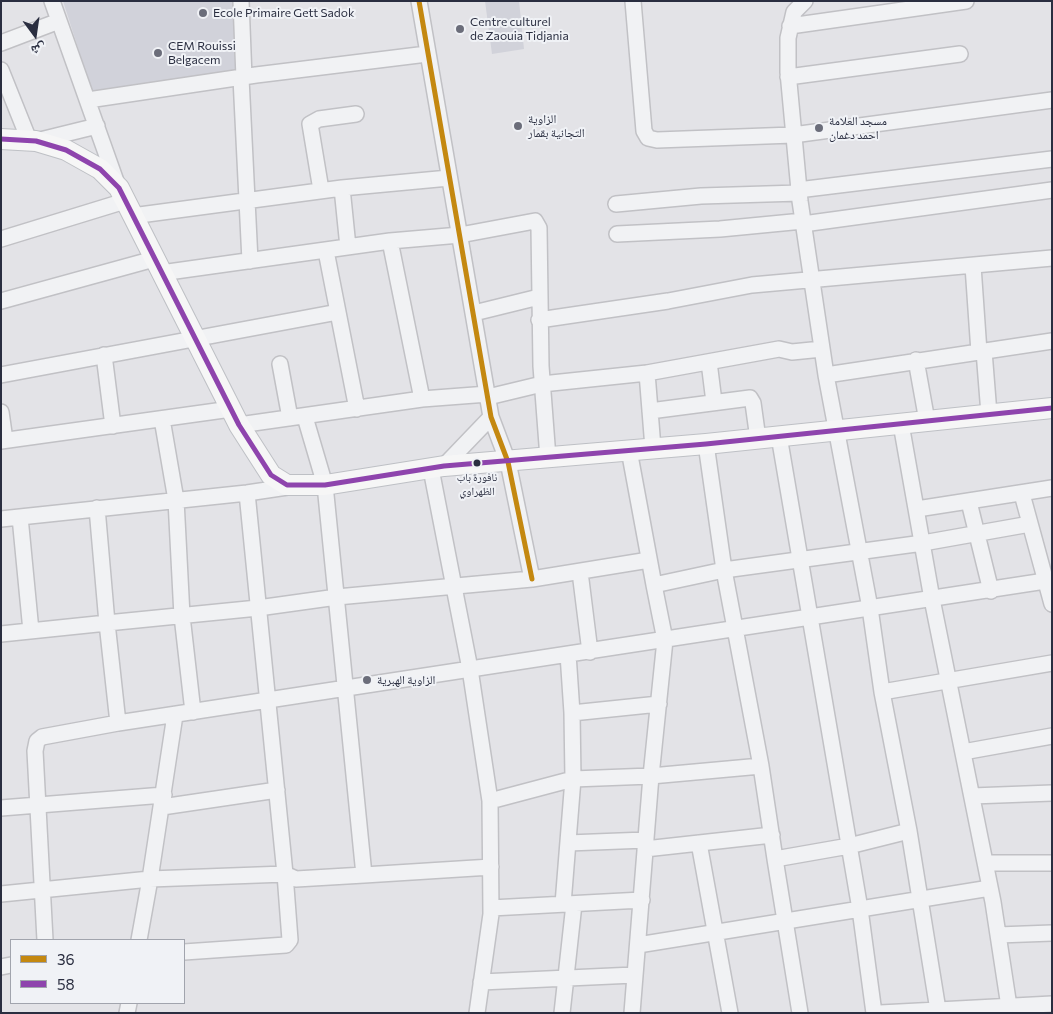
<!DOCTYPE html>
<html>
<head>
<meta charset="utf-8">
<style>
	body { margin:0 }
	#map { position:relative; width:1053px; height:1014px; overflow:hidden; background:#e3e3e7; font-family:Commissioner,"Noto Naskh Arabic",sans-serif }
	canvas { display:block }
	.frame { position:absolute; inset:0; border:2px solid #2a2e40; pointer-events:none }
	.legend { position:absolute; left:10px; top:939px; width:175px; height:65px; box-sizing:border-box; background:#f0f2f6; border:1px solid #a1a4ad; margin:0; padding:6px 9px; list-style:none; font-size:15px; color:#2a2e40 }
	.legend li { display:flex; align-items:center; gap:10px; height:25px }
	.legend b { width:25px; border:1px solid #a1a4ad }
	.north { position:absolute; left:10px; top:10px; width:50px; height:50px; -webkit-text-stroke:4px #f0f2f6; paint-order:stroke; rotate:166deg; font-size:14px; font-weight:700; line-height:20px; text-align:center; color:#2a2e40 }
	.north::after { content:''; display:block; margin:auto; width:18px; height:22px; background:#2a2e40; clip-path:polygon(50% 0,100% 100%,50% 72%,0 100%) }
</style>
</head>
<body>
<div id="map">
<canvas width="1053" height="1014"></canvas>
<div class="frame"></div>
<ul class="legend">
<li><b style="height:6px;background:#c48810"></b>36</li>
<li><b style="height:6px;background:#8e44ad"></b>58</li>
</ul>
<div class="north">ش</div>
</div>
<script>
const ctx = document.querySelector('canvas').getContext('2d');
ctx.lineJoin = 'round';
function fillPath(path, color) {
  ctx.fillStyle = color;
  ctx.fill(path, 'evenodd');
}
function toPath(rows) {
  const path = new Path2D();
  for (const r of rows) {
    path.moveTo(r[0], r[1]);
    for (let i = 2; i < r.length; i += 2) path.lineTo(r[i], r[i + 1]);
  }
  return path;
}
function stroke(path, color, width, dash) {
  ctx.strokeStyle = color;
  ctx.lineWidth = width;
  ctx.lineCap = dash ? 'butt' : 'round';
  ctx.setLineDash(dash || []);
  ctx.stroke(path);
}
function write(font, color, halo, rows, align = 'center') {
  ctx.font = font + ' Commissioner,"Noto Naskh Arabic",sans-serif';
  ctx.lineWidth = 4;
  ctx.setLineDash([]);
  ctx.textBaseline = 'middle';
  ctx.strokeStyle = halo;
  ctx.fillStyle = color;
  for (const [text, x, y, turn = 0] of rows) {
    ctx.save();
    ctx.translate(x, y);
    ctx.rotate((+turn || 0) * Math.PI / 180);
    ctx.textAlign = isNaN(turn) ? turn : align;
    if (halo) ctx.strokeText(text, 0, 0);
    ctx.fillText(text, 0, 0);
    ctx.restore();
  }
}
fillPath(toPath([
	[63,1,236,1,236,78,93,95],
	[485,1,519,1,524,49,492,54]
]), '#d1d2da');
const minor = toPath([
	[52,1,117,184],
	[241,1,244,78],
	[419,1,491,417,508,462,532,579],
	[633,1,644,131,648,138,657,140,793,135,1052,100],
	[805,1,794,12,788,38,788,72,800,201,826,375,870,608,882,692,909,831,938,1010,1052,1004],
	[790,26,966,1],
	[1,43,59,21],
	[1,70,29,140],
	[788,77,960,54],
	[241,78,250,261],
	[88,100,256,75,427,54],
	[36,141,97,126],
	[342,188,348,247],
	[321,190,310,124,319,119,356,114],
	[798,190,1052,159],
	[616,204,701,196,799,193],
	[132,216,342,188,449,178],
	[803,224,1052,190],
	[617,234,720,229,803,221],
	[1,239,125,201],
	[390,241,422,399],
	[326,251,357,409],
	[973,266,979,352],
	[161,273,390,241,460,235,535,221,539,228,541,366,548,458],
	[1,301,154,259],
	[474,313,539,297],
	[539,320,668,301,752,285,1052,258],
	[984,351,989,414],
	[104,355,113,426],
	[916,360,927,421],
	[709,362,714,402],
	[280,364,290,418],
	[647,373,779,349,792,352,822,349],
	[1,375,338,312],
	[826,375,1052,341],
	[488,397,542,384,647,373,653,448],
	[650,411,750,398,753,403,758,439],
	[1,412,5,440],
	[305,417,325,485,364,875,491,867],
	[162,419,176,500,182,616,193,712],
	[901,424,932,599,993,902,1010,1013],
	[239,425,422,399,488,394],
	[779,436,860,909,874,1013],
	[1,441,231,409],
	[629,450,654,585],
	[444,466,491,417],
	[431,469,470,669,490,801,491,914,477,1013],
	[247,493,285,874,296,879,364,875],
	[1022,494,1052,604],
	[969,502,991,591],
	[917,509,1052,488],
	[20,517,31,631],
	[1,519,247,493,294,486],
	[580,572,590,652],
	[1,634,107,623,97,508],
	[882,692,1052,663],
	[572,713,659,704],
	[175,715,150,879,285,874,290,940,286,945,184,952],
	[118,723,107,623,258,608,337,597,532,579,649,560],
	[963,752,1052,736],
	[761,766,775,859,849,846,909,831],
	[972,796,1052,793],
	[490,801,573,779,651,776,761,766,724,570,706,444],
	[162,807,277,790],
	[1,808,164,795],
	[568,843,646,840],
	[699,843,730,1013],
	[645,849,772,835],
	[775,859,800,1013],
	[985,863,1052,863],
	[1,894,150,879,139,940],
	[563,904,573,779,572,713,568,654],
	[491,908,642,900],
	[998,935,1052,933],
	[45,940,35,751,37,741,42,737,118,723,1045,581],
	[638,945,990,888],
	[1,967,11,965],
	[481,982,634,975],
	[127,1013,129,1003],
	[562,1013,574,904],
	[632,1013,651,776,665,640,654,585,724,570,923,543,1030,524],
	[880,1013,938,1010,939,1013]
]);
const major = toPath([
	[1,139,36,141,66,150,100,169,119,188,239,425,271,475,287,485,325,485,444,466,706,444,1052,408]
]);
stroke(minor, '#c1c1c5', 18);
stroke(major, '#bec0c5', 22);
stroke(minor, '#f1f2f4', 15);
stroke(major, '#f6f6f6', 20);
stroke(toPath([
	[419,1,491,417,508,462,532,579]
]), '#c48810', 5);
stroke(toPath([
	[1,139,36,141,66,150,100,169,119,188,239,425,271,475,287,485,325,485,444,466,706,444,1052,408]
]), '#8e44ad', 5);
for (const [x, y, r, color] of [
	[203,13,5,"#6b6d7a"],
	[460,29,5,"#6b6d7a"],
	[158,53,5,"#6b6d7a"],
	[518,126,5,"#6b6d7a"],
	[819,128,5,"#6b6d7a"],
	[477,463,4.5,"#2a2e40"],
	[367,680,5,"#6b6d7a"]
]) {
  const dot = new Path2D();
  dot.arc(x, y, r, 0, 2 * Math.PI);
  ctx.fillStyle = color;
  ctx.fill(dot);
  stroke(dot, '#f0f2f6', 2);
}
write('11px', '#2a2e40', '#f0f2f6', [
	["نافورة باب",477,477],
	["الظهراوي",477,491]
]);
write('12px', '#2a2e40', '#f0f2f6', [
	["Ecole Primaire Gett Sadok",213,13],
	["Centre culturel",470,22],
	["de Zaouia Tidjania",470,36],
	["CEM Rouissi",168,46],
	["Belgacem",168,60],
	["الزاوية",528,119],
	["التجانية بقمار",528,133],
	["مسجد العلامة",829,121],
	["احمد دغمان",829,135],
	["الزاوية الهبرية",377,680]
], 'left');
</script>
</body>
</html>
